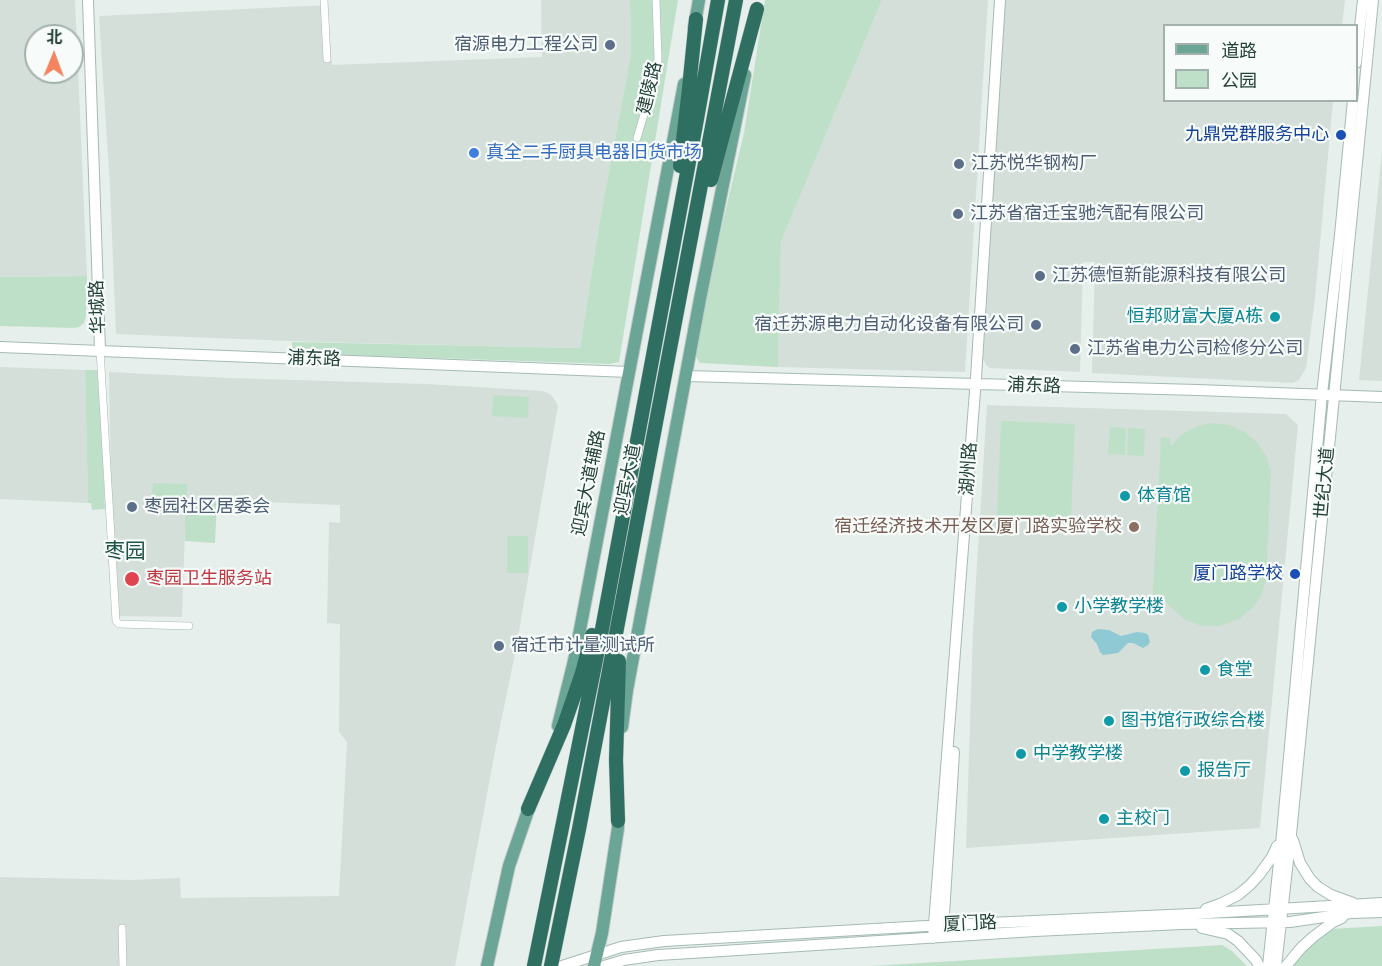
<!DOCTYPE html>
<html>
<head>
<meta charset="utf-8">
<style>
	body { margin:0 }
	#map { position:relative; width:1382px; height:966px; overflow:hidden; background:#e6efeb; font-family:Karla,"Noto Sans SC",sans-serif }
	canvas { display:block }
	.legend { position:absolute; left:1163px; top:24px; width:195px; height:78px; box-sizing:border-box; background:#f7fbf9; border:2px solid #a3b1ad; margin:0; padding:8px 10px; list-style:none; font-size:18px; color:#24423a }
	.legend li { display:flex; align-items:center; gap:12px; height:30px }
	.legend b { width:30px; border:2px solid #a3b1ad }
	.north { position:absolute; left:24px; top:24px; width:60px; height:60px; box-sizing:border-box; background:#f7fbf9; border:2px solid #a3b1ad; border-radius:50%; rotate:1deg; font-size:16px; font-weight:700; line-height:24px; text-align:center; color:#24423a }
	.north::after { content:''; display:block; margin:auto; width:21px; height:27px; background:#f4845f; clip-path:polygon(50% 0,100% 100%,50% 72%,0 100%) }
</style>
</head>
<body>
<div id="map">
<canvas width="1382" height="966"></canvas>
<ul class="legend">
<li><b style="height:8px;background:#6aa596"></b>道路</li>
<li><b style="height:16px;background:#bfe0c8"></b>公园</li>
</ul>
<div class="north">北</div>
</div>
<script>
const ctx = document.querySelector('canvas').getContext('2d');
ctx.lineJoin = 'round';
function fillPath(path, color) {
  ctx.fillStyle = color;
  ctx.fill(path, 'evenodd');
}
function toPath(rows) {
  const path = new Path2D();
  for (const r of rows) {
    path.moveTo(r[0], r[1]);
    for (let i = 2; i < r.length; i += 2) path.lineTo(r[i], r[i + 1]);
  }
  return path;
}
function stroke(path, color, width, dash) {
  ctx.strokeStyle = color;
  ctx.lineWidth = width;
  ctx.lineCap = dash ? 'butt' : 'round';
  ctx.setLineDash(dash || []);
  ctx.stroke(path);
}
function write(font, color, halo, rows, align = 'center') {
  ctx.font = font + ' Karla,"Noto Sans SC",sans-serif';
  ctx.lineWidth = 4.5;
  ctx.setLineDash([]);
  ctx.textBaseline = 'middle';
  ctx.strokeStyle = halo;
  ctx.fillStyle = color;
  for (const [text, x, y, turn = 0] of rows) {
    ctx.save();
    ctx.translate(x, y);
    ctx.rotate((+turn || 0) * Math.PI / 180);
    ctx.textAlign = isNaN(turn) ? turn : align;
    if (halo) ctx.strokeText(text, 0, 0);
    ctx.fillText(text, 0, 0);
    ctx.restore();
  }
}
fillPath(toPath([
	[0,0,75,0,87,276,0,277],
	[36,36,72,36,72,72,36,72],
	[541,0,630,0,631,54,600,219,580,348,314,342,116,334,110,187,99,16,327,5,332,65,542,57],
	[882,0,988,0,965,372,778,367,781,242],
	[1005,0,1345,0,1342,25,1164,26,1164,100,1333,101,1315,298,1306,368,1299,380,1293,383,1092,373,1095,262,1083,262,1080,372,990,368,986,365,983,358],
	[1382,151,1382,381,1359,380],
	[0,367,85,370,88,503,0,499],
	[109,372,229,378,426,384,543,391,550,394,555,400,558,406,557,411,515,654,496,746,455,966,0,966,0,877,131,880,180,878,181,898,339,896,347,742,339,732,340,624,327,623,329,522,340,523,340,505,186,499,182,617,118,616,111,480],
	[987,405,1286,414,1298,425,1260,828,966,848,973,629]
]), '#d4dfda');
fillPath(toPath([
	[630,0,678,0,619,362,609,364,292,353,292,342,580,348,600,219,631,54],
	[765,0,882,0,781,242,778,367,700,363,692,351,744,133],
	[87,276,86,316,84,323,79,327,74,328,0,326,0,277],
	[85,370,99,370,105,509,92,510,91,503,88,503],
	[493,395,529,397,528,418,492,416],
	[1001,421,1075,424,1071,519,997,516],
	[1212,423,1230,425,1245,432,1252,438,1258,443,1267,458,1271,473,1266,580,1261,596,1252,608,1239,619,1219,626,1208,626,1199,625,1184,619,1163,600,1162,609,1152,609,1161,437,1170,438,1171,446,1181,435,1189,430,1198,426],
	[1110,427,1126,428,1125,455,1108,454],
	[1128,428,1145,429,1144,456,1127,455],
	[153,483,187,484,187,499,217,501,215,543,185,541,185,511,150,511],
	[507,536,528,536,528,573,507,573],
	[1382,926,1382,966,1293,966,1312,943,1331,929],
	[1222,945,1232,951,1247,966,870,966]
]), '#bfe0c8');
fillPath(toPath([
	[1098,629,1109,630,1121,636,1137,632,1145,633,1148,635,1150,642,1148,645,1143,648,1133,643,1128,643,1118,653,1103,655,1100,652,1097,644,1091,637,1092,632]
]), '#8ec9d4');
const street = toPath([
	[324,0,327,59],
	[637,138,657,71,658,58,656,0],
	[100,350,116,621,119,624,189,626],
	[122,928,123,966]
]);
const secondary = toPath([
	[88,0,100,350],
	[1356,63,1363,0],
	[0,347,629,372],
	[686,376,1197,390,1382,397],
	[1293,840,1300,863,1310,879,1318,887,1331,895,1353,903],
	[1206,909,1220,904,1238,895,1250,885,1259,875,1272,857,1277,846],
	[1202,928,1228,934,1238,941,1256,960,1259,966],
	[943,931,954,752],
	[933,938,976,378,1000,0],
	[562,966,621,947,664,941,944,925,1191,914,1382,903],
	[604,966,624,960,658,955,691,953,1035,931,1181,924,1290,922,1351,913,1382,912],
	[1268,966,1282,834,1322,394,1340,235,1353,100],
	[1276,966,1291,834,1373,0],
	[1286,966,1301,948,1313,937,1333,922,1342,918]
]);
const primary = toPath([
	[694,28,699,0],
	[558,726,574,661,684,84],
	[622,727,627,690,700,299,745,75],
	[487,966,509,866,531,802],
	[594,966,602,933,618,828,618,813]
]);
const highway = toPath([
	[680,166,689,88,696,19],
	[711,180,757,9],
	[528,809,564,725,582,673,592,635],
	[618,821,616,760,619,661],
	[534,966,600,640,697,119,718,0],
	[551,966,579,829,736,0]
]);
stroke(street, '#a8b8b2', 8);
stroke(secondary, '#a4bbb3', 12);
stroke(primary, '#c2cac8', 14);
stroke(highway, '#c2cac8', 15);
stroke(street, '#fff', 7);
stroke(secondary, '#fff', 10);
stroke(primary, '#6aa596', 12);
stroke(highway, '#2f6f62', 14);
for (const [x, y, r, color] of [
	[610,45,6,"#5c6f8a"],
	[1341,135,6,"#1a4fb4"],
	[474,153,6,"#3f7fe0"],
	[959,164,6,"#5c6f8a"],
	[958,214,6,"#5c6f8a"],
	[1040,276,6,"#5c6f8a"],
	[1275,317,6,"#0f9aa8"],
	[1036,325,6,"#5c6f8a"],
	[1075,349,6,"#5c6f8a"],
	[1125,496,6,"#0f9aa8"],
	[132,507,6,"#5c6f8a"],
	[1134,527,6,"#8d6e63"],
	[1295,574,6,"#1a4fb4"],
	[132,579,8,"#e0444e"],
	[1062,607,6,"#0f9aa8"],
	[499,646,6,"#5c6f8a"],
	[1205,670,6,"#0f9aa8"],
	[1109,721,6,"#0f9aa8"],
	[1021,754,6,"#0f9aa8"],
	[1185,771,6,"#0f9aa8"],
	[1104,819,6,"#0f9aa8"]
]) {
  const dot = new Path2D();
  dot.arc(x, y, r, 0, 2 * Math.PI);
  ctx.fillStyle = color;
  ctx.fill(dot);
  stroke(dot, '#f7fbf9', 2);
}
write('18px', '#4e5e75', '#f7fbf9', [
	["宿源电力工程公司",598,45,"right"],
	["江苏悦华钢构厂",971,164],
	["江苏省宿迁宝驰汽配有限公司",970,214],
	["江苏德恒新能源科技有限公司",1052,276],
	["宿迁苏源电力自动化设备有限公司",1024,325,"right"],
	["江苏省电力公司检修分公司",1087,349],
	["枣园社区居委会",144,507],
	["宿迁市计量测试所",511,646]
], 'left');
write('18px', '#24423a', '#f7fbf9', [
	["建陵路",650,88,-77],
	["华城路",98,307,-92],
	["浦东路",314,359,2],
	["浦东路",1034,386,2],
	["湖州路",969,469,-86],
	["迎宾大道",628,480,-79],
	["迎宾大道辅路",589,483,-79],
	["世纪大道",1325,483,-85],
	["厦门路",970,924,-3]
]);
write('18px', '#164399', '#f7fbf9', [
	["九鼎党群服务中心",1329,135],
	["厦门路学校",1283,574]
], 'right');
write('18px', '#366cbe', '#f7fbf9', [
	["真全二手厨具电器旧货市场",486,153]
], 'left');
write('18px', '#0d838f', '#f7fbf9', [
	["恒邦财富大厦A栋",1263,317,"right"],
	["体育馆",1137,496],
	["小学教学楼",1074,607],
	["食堂",1217,670],
	["图书馆行政综合楼",1121,721],
	["中学教学楼",1033,754],
	["报告厅",1197,771],
	["主校门",1116,819]
], 'left');
write('18px', '#785e54', '#f7fbf9', [
	["宿迁经济技术开发区厦门路实验学校",1122,527]
], 'right');
write('18px', '#be3a42', '#f7fbf9', [
	["枣园卫生服务站",146,579]
], 'left');
write('21px', '#1f5548', '#f7fbf9', [
	["枣园",125,552]
]);
</script>
</body>
</html>
